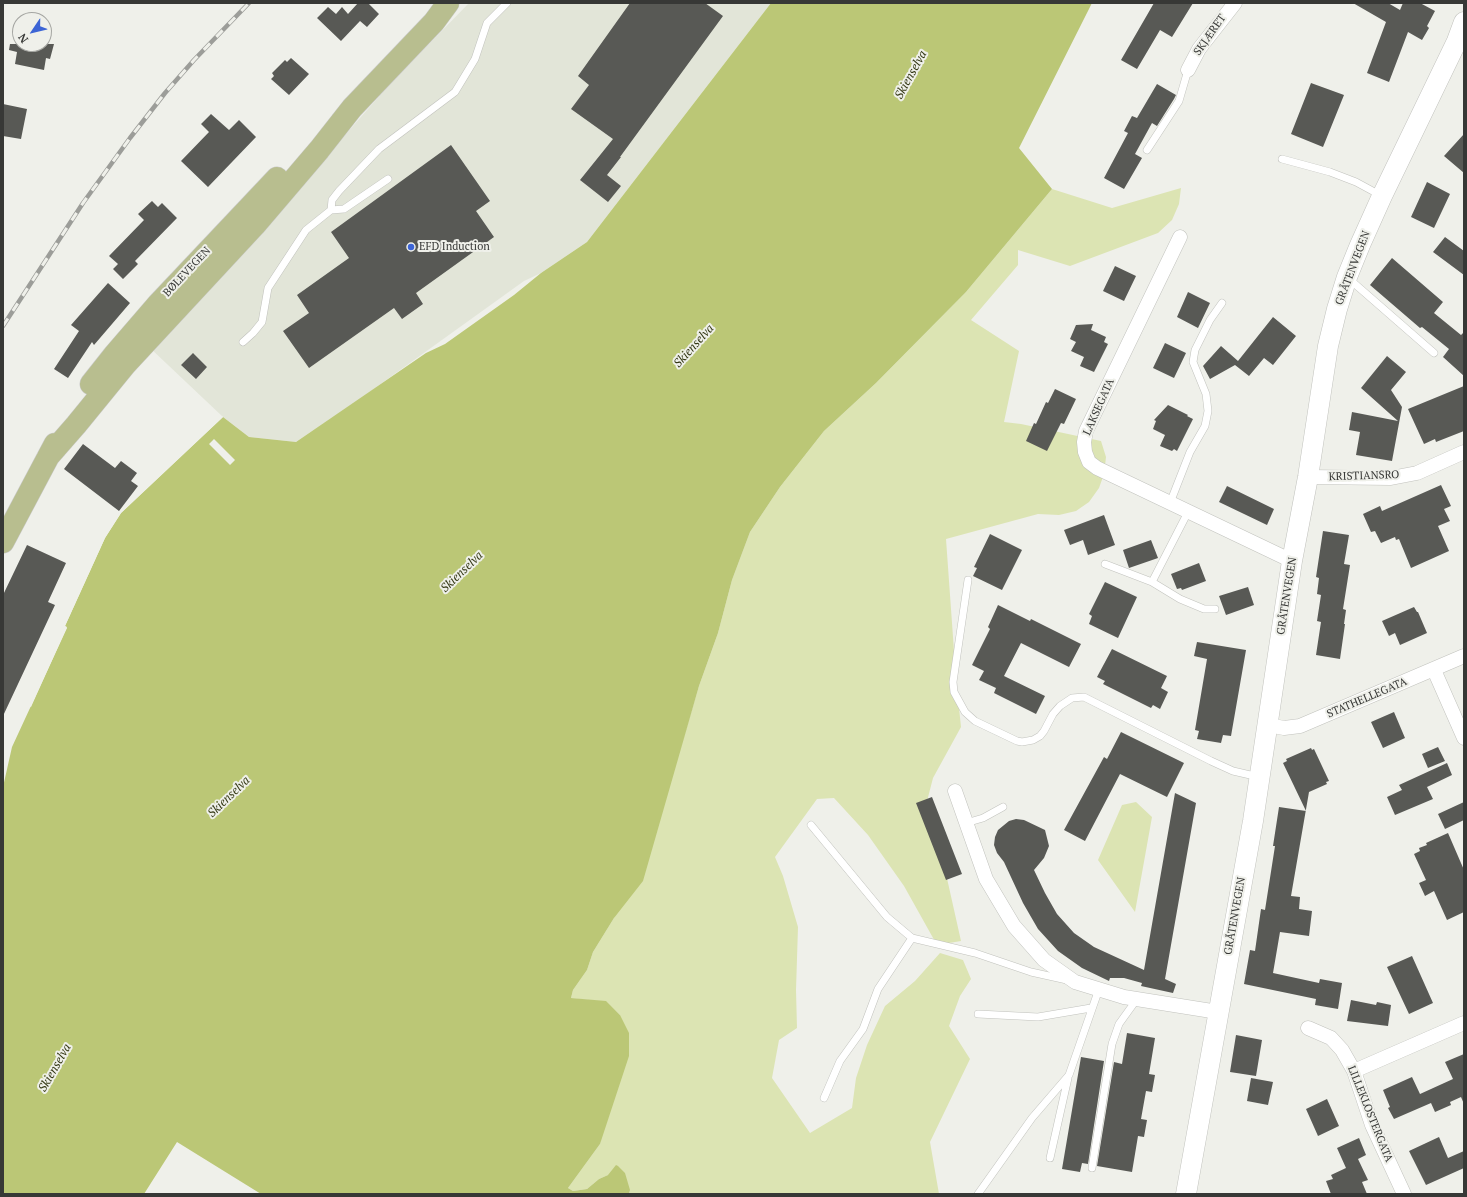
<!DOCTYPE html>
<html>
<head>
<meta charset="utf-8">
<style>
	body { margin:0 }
	#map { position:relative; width:1467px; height:1197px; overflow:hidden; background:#eff0ea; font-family:"PT Serif",serif }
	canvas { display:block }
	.frame { position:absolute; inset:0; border:4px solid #373836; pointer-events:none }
	.north { position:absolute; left:12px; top:12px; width:40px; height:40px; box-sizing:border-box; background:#eff0ea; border:1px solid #a5a6a2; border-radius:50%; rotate:235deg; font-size:11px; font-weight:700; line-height:16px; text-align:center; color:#373836 }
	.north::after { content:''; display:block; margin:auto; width:14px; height:18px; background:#3c64d5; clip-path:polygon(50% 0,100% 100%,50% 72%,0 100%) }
</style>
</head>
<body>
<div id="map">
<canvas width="1467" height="1197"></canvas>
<div class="frame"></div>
<div class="north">N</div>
</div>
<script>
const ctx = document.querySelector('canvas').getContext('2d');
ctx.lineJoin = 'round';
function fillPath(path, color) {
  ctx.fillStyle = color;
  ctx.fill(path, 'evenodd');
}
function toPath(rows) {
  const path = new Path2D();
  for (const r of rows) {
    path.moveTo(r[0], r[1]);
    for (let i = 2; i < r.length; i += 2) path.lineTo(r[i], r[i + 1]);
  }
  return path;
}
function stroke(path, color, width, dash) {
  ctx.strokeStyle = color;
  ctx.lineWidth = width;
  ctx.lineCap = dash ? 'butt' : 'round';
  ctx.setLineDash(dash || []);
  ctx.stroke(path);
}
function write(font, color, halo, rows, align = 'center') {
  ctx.font = font + ' "PT Serif",serif';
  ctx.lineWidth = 4;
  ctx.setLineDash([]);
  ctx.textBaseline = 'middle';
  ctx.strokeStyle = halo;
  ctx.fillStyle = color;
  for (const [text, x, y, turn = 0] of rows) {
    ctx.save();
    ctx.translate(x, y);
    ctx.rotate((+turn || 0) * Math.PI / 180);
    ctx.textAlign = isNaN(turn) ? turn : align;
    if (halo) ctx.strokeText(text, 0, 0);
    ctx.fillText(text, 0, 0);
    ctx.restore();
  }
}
fillPath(toPath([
	[469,3,771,3,587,242,541,273,524,281,364,396,296,442,249,437,223,417,149,347,235,259,391,83]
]), '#e2e5d8');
fillPath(toPath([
	[1181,188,1179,204,1172,220,1158,233,1070,266,1018,250,1018,265,971,320,1019,351,1004,422,1021,424,1101,441,1106,457,1104,474,1099,488,1089,502,1076,511,1059,515,1038,514,946,539,956,679,961,727,933,778,925,809,944,865,961,941,937,945,904,886,868,835,834,798,817,799,775,857,783,876,798,927,796,990,797,1028,779,1040,772,1078,810,1133,852,1108,856,1078,867,1045,885,1006,915,981,940,953,963,960,971,979,960,996,949,1026,970,1059,930,1142,939,1194,629,1194,630,1190,608,1175,599,1179,587,1189,573,1191,568,1188,600,1144,620,1015,606,1002,571,998,573,990,587,970,593,952,614,918,681,746,699,686,718,633,732,580,750,532,780,487,824,431,876,383,966,292,1052,189,1112,208],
	[1136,802,1152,817,1135,912,1098,860,1122,805]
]), '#dce4b3');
fillPath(toPath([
	[771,3,1092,3,1019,148,1052,189,966,292,876,383,824,431,780,487,750,532,732,580,718,633,699,686,643,881,614,918,593,952,587,970,573,990,571,998,606,1001,620,1015,629,1033,629,1056,600,1144,568,1188,573,1191,587,1189,599,1179,608,1175,616,1165,618,1166,625,1173,630,1190,629,1194,261,1194,177,1142,144,1194,3,1194,3,787,12,747,67,628,65,626,105,538,121,513,223,417,249,437,296,442,426,353,445,344,514,295,541,273,587,242]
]), '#bbc776');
fillPath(toPath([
	[222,416,223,417,121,513,105,538,65,626,67,627,31,707,29,706,64,628,63,626,103,537,120,512],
	[214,439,235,460,230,465,209,444]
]), '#eff0ea');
fillPath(toPath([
	[358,3,368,3,379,14,367,27,360,21,341,41,317,18,328,7,336,14,342,7,348,14],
	[630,3,705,3,723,16,620,157,621,157,607,175,621,186,608,202,580,180,613,139,571,109,589,85,578,76],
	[1154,3,1193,3,1172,37,1160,30,1137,69,1121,60],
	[1353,3,1388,3,1400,10,1403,3,1420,3,1435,11,1427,26,1429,28,1422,40,1408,32,1389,82,1367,73,1386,22],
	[10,44,54,44,50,59,46,58,44,70,15,64,17,52,9,50],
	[291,58,309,74,289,95,271,79,274,76,272,73,285,60,287,62],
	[1311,83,1344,95,1323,147,1291,134],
	[1157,84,1176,95,1174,99,1157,126,1152,123,1135,154,1142,158,1124,189,1104,178,1128,133,1124,131,1132,116,1137,118],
	[3,104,27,109,21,139,3,136],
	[211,114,229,130,239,120,256,137,208,187,181,161,209,132,201,124],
	[1464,134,1464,173,1444,156],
	[451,145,490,201,476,211,494,237,416,293,423,304,402,319,394,308,309,368,283,331,309,313,297,295,349,258,331,232],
	[1427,182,1450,194,1434,228,1411,217],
	[152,201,158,207,162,203,177,218,135,261,138,264,123,279,113,269,118,264,109,256,144,220,138,214],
	[1445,237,1464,251,1464,275,1433,252],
	[1392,258,1443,302,1434,313,1461,335,1464,332,1464,376,1443,357,1449,349,1422,327,1420,328,1370,285],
	[1115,266,1136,276,1124,301,1103,291],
	[108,283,130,303,94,345,92,342,68,378,54,369,79,331,71,325],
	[1188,292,1210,303,1198,328,1177,317],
	[1273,317,1296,336,1273,365,1264,358,1249,376,1235,365,1210,379,1203,366,1221,346,1238,361],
	[1093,324,1091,330,1106,337,1104,342,1108,344,1094,372,1080,366,1084,357,1071,351,1076,342,1070,339,1076,325],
	[1165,343,1186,353,1174,378,1153,368],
	[193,353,207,367,196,379,181,365],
	[1387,356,1406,372,1391,390,1402,407,1392,461,1356,455,1360,432,1349,430,1352,412,1398,421,1361,388],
	[1464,386,1464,431,1436,442,1435,439,1424,444,1408,409],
	[1055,389,1076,399,1064,424,1061,423,1047,451,1026,441,1034,423,1036,424,1046,402,1048,403],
	[1168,405,1188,415,1187,416,1193,419,1177,451,1174,449,1172,451,1160,446,1165,435,1153,429,1156,421,1154,420],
	[83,444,115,468,121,461,137,473,131,481,138,486,119,511,64,469],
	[1441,485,1451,506,1444,509,1450,521,1438,526,1449,551,1411,568,1399,539,1396,540,1395,537,1381,543,1375,531,1371,532,1363,514,1380,506,1382,511],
	[1227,486,1274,509,1267,525,1219,502],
	[1104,515,1115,545,1088,555,1083,540,1070,545,1064,530],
	[1323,531,1349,535,1344,564,1350,565,1343,609,1346,610,1344,624,1345,624,1340,659,1316,655,1321,622,1317,621,1321,595,1317,594,1319,578,1316,577],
	[990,534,1022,550,1002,590,973,576,977,568,974,567],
	[1151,540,1158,558,1129,568,1123,550],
	[27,545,66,563,48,602,55,605,3,716,3,595],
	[1199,563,1206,581,1182,590,1181,588,1177,589,1171,574],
	[1105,582,1137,597,1118,638,1089,624,1092,616,1089,614],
	[1248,587,1254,605,1226,615,1219,596],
	[998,605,1030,621,1031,619,1081,644,1069,667,1021,643,1004,676,1045,696,1036,714,994,693,996,688,979,680,984,671,972,665,990,629,988,627],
	[1414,607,1417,612,1418,612,1427,633,1400,645,1395,633,1389,636,1382,621],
	[1197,642,1246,650,1231,736,1223,735,1221,743,1197,739,1199,731,1195,730,1207,659,1194,656],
	[1112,649,1167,676,1161,688,1168,692,1160,709,1153,705,1151,708,1103,684,1105,681,1097,677],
	[1394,712,1405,738,1383,748,1371,722],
	[1121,732,1184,763,1167,797,1120,774,1085,841,1064,830,1104,757,1107,759],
	[1438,747,1445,761,1428,768,1422,754],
	[1311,748,1312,750,1314,749,1329,781,1326,782,1327,784,1309,792,1291,896,1300,897,1299,909,1312,911,1309,936,1280,932,1273,973,1319,983,1320,979,1342,983,1338,1009,1315,1005,1316,999,1244,984,1250,950,1255,951,1261,909,1265,910,1275,846,1273,846,1279,807,1306,811,1283,763,1287,761,1286,759],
	[1447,763,1452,775,1427,787,1433,799,1395,815,1387,797,1402,790,1399,785],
	[1175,793,1196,803,1165,979,1176,984,1173,993,1141,986,1142,983,1124,978,1110,978,1109,981,1082,968,1058,951,1038,929,1023,903,1004,862,997,853,994,845,995,837,998,830,1009,821,1016,819,1024,820,1045,830,1049,846,1044,858,1034,870,1045,893,1057,914,1074,933,1094,947,1144,970],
	[932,797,962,874,946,880,916,803],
	[1464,802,1464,820,1445,829,1438,814],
	[1448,833,1464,870,1464,912,1447,920,1434,891,1425,896,1419,883,1426,880,1414,854,1420,851,1419,848,1427,845,1426,843],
	[1412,956,1433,1003,1409,1014,1387,967],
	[1351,1000,1376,1005,1377,1002,1391,1005,1388,1026,1347,1021],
	[1127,1033,1155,1038,1149,1074,1155,1075,1152,1092,1146,1091,1141,1119,1147,1120,1144,1137,1138,1136,1132,1172,1097,1166,1114,1062,1122,1064],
	[1236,1035,1262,1040,1256,1076,1230,1072],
	[1464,1054,1464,1104,1461,1097,1450,1102,1451,1105,1435,1112,1431,1103,1394,1119,1388,1108,1390,1107,1383,1090,1412,1077,1420,1094,1453,1079,1445,1062],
	[1081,1057,1104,1061,1088,1164,1082,1163,1080,1172,1062,1169],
	[1251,1078,1273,1082,1268,1105,1247,1101],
	[1327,1099,1339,1126,1318,1136,1306,1109],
	[1439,1137,1448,1158,1464,1151,1464,1168,1426,1185,1409,1151],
	[1359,1138,1366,1155,1358,1159,1368,1180,1362,1182,1367,1194,1331,1194,1326,1181,1333,1179,1331,1175,1346,1168,1337,1148]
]), '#585955');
const lane = toPath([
	[1147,150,1179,101,1188,70],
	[1282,159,1330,172,1356,182,1380,195],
	[331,210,332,200,339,191,379,149,455,92,475,59,487,23,507,3],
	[1348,278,1434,353],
	[243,342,253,333,262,322,268,288,306,230,331,210,344,209,388,179],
	[1170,503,1190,452,1205,426,1208,411,1206,394,1193,362,1195,350,1210,320,1222,303],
	[1105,564,1152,582,1180,599,1204,609,1215,609],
	[968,580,953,682,954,692,965,712,975,721,1017,741,1022,742,1033,740,1040,736,1044,731,1053,714,1060,706,1072,698,1084,697,1211,761,1233,771,1259,777],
	[1152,582,1188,512],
	[966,823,983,818,1003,807],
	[811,825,887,917,912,938,975,953,1031,972,1067,980],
	[978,1014,1038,1017,1091,1008],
	[824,1098,840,1061,863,1029,878,989,912,938],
	[1050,1158,1068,1078],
	[1092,1168,1112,1044,1119,1024,1137,999],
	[978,1194,1032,1118,1069,1075,1099,989]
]);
const street = toPath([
	[1188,70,1199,49,1235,3],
	[1180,237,1086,431,1084,442,1085,452,1089,462,1097,468,1292,561],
	[1308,477,1391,478,1417,473,1464,452],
	[1434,670,1464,738],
	[1268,725,1284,728,1300,726,1464,656],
	[955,791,986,879,1014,926,1044,960,1075,982,1124,997,1218,1012],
	[1308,1028,1331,1038,1342,1050,1354,1071,1372,1125,1404,1194],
	[1354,1071,1464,1023]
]);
const secondary = toPath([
	[1186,1194,1253,821,1292,561,1308,477,1328,346,1337,309,1347,277,1360,245,1382,196,1457,41,1464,22]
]);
const primary = toPath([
	[91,384,114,355,158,304,277,178],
	[48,457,76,425,125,365,255,225,319,150,352,108,434,22,448,3],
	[3,542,55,444]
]);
stroke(lane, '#c1c2bd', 8);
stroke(street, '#c1c2bd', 15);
stroke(secondary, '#c1c2bd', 21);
stroke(primary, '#cbcbcb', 23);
stroke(lane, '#fff', 7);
stroke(street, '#fff', 14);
stroke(secondary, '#fff', 20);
stroke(primary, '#b8be8f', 22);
const rail = toPath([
	[3,326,83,203,130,138,165,93,194,60,249,3]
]);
stroke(rail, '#9c9d99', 4.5);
stroke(rail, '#eff0ea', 3, [9]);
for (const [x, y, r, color] of [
	[411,247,4,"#3c64d5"]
]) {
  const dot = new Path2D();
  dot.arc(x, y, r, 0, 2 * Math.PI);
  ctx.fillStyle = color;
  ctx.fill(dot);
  stroke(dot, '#eff0ea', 1.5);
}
write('11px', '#373836', '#eff0ea', [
	["SKJÆRET",1210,35,-55],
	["GRÅTENVEGEN",1353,268,-69],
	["BØLEVEGEN",187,272,-47],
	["LAKSEGATA",1099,407,-66],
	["KRISTIANSRO",1364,476,-2],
	["GRÅTENVEGEN",1287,596,-81],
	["STATHELLEGATA",1367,698,-23],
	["GRÅTENVEGEN",1235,916,-80],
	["LILLEKLOSTERGATA",1370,1114,68]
]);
write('11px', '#373836', '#eff0ea', [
	["EFD Induction",419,247]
], 'left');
write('italic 12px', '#333714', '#eff0ea', [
	["Skienselva",911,75,-61],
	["Skienselva",694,346,-48],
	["Skienselva",462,572,-44],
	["Skienselva",229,797,-44],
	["Skienselva",55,1068,-60]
]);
</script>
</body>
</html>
